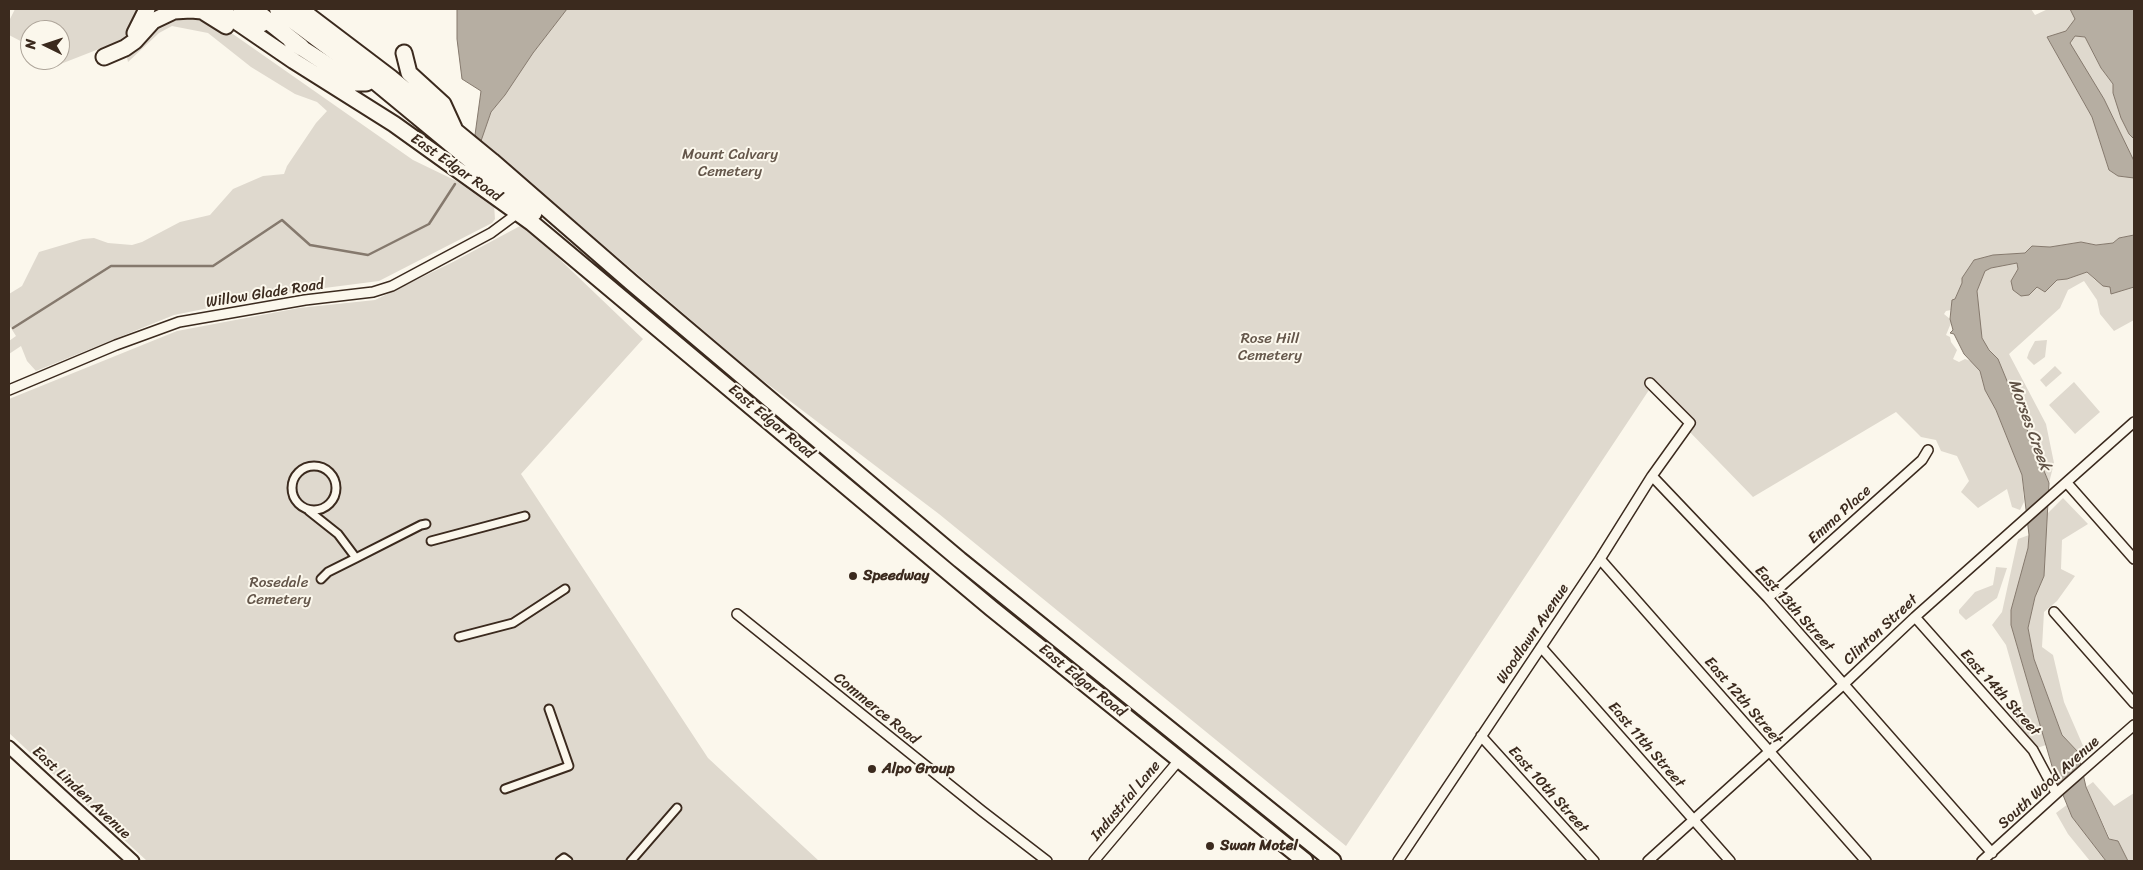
<!DOCTYPE html>
<html>
<head>
<meta charset="utf-8">
<style>
	body { margin:0 }
	#map { position:relative; width:2143px; height:870px; overflow:hidden; background:#fbf7ec; font-family:Sriracha,sans-serif }
	canvas { display:block }
	.frame { position:absolute; inset:0; border:10px solid #3b2a1e; pointer-events:none }
	.north { position:absolute; left:20px; top:20px; width:50px; height:50px; box-sizing:border-box; background:#fbf7ec; border:1px solid #aea59a; border-radius:50%; rotate:274deg; font-size:14px; font-weight:700; line-height:20px; text-align:center; color:#3b2a1e }
	.north::after { content:''; display:block; margin:auto; width:18px; height:22px; background:#3b2a1e; clip-path:polygon(50% 0,100% 100%,50% 72%,0 100%) }
</style>
</head>
<body>
<div id="map">
<canvas width="2143" height="870"></canvas>
<div class="frame"></div>
<div class="north">N</div>
</div>
<script>
const ctx = document.querySelector('canvas').getContext('2d');
ctx.lineJoin = 'round';
function fillPath(path, color) {
  ctx.fillStyle = color;
  ctx.fill(path, 'evenodd');
}
function toPath(rows) {
  const path = new Path2D();
  for (const r of rows) {
    if (r.length === 3) {
      path.moveTo(r[0] + r[2], r[1]);
      path.arc(r[0], r[1], r[2], 0, 2 * Math.PI);
      continue;
    }
    path.moveTo(r[0], r[1]);
    for (let i = 2; i < r.length; i += 2) path.lineTo(r[i], r[i + 1]);
  }
  return path;
}
function stroke(path, color, width, dash) {
  ctx.strokeStyle = color;
  ctx.lineWidth = width;
  ctx.lineCap = dash ? 'butt' : 'round';
  ctx.setLineDash(dash || []);
  ctx.stroke(path);
}
function write(font, color, halo, rows, align = 'center') {
  ctx.font = font + ' Sriracha,sans-serif';
  ctx.lineWidth = 4;
  ctx.setLineDash([]);
  ctx.textBaseline = 'middle';
  ctx.strokeStyle = halo;
  ctx.fillStyle = color;
  for (const [text, x, y, turn = 0] of rows) {
    ctx.save();
    ctx.translate(x, y);
    ctx.rotate((+turn || 0) * Math.PI / 180);
    ctx.textAlign = isNaN(turn) ? turn : align;
    if (halo) ctx.strokeText(text, 0, 0);
    ctx.fillText(text, 0, 0);
    ctx.restore();
  }
}
fillPath(toPath([
	[15,9,142,9,128,35,122,40,58,65,50,60,60,60,60,30,30,30,30,46,9,35,9,21],
	[567,9,2031,9,2035,15,2048,9,2070,9,2075,19,2066,32,2047,37,2092,117,2109,170,2118,176,2134,177,2134,235,2119,238,2113,243,2096,245,2081,242,2050,247,2032,246,2025,253,1993,255,1974,260,1962,278,1962,283,1955,299,1952,301,1951,310,1946,311,1944,314,1950,319,1951,323,1946,335,1950,337,1951,342,1957,350,1953,359,1959,362,1965,359,1971,361,1980,371,1985,390,1996,410,2022,475,2024,502,2020,510,2012,507,2007,489,1978,508,1961,492,1969,481,1957,456,1941,451,1936,440,1921,437,1896,412,1753,497,1649,390,1346,846,939,514,757,376,481,141,491,112,505,95,533,53],
	[162,15,210,18,413,160,475,190,494,205,495,219,492,223,379,281,278,294,174,315,36,371,27,361,21,346,9,354,9,341,16,336,9,325,9,294,22,286,39,252,83,239,94,238,108,243,132,245,142,242,180,222,210,215,233,189,263,176,284,174,287,166,316,123,327,111,317,102,295,94,251,67,208,33,172,26,159,33,128,62,125,48],
	[2075,36,2085,37,2101,68,2113,84,2113,93,2129,134,2134,139,2134,161,2104,99,2070,46,2070,43],
	[520,226,529,230,643,339,521,474,708,758,819,861,147,861,9,733,9,399,177,331,299,308,375,300,453,262],
	[2017,263,2018,269,2011,281,2029,295,2037,287,2045,292,2057,280,2067,279,2087,272,2095,280,2120,291,2134,287,2134,320,2114,331,2100,314,2097,300,2084,281,2068,290,2060,308,2009,354,2046,424,2054,463,2049,483,1998,359,1984,344,1979,326,1977,291,1985,271,1991,268],
	[2047,340,2045,357,2034,365,2027,358,2029,352,2035,341],
	[2055,366,2062,373,2046,387,2040,380],
	[2074,382,2100,412,2075,434,2049,405],
	[2063,498,2088,524,2062,540,2061,569,2075,576,2057,601,2044,612,2042,647,2053,655,2064,702,2084,748,2078,752,2062,735,2034,659,2028,628,2035,597,2044,576,2047,514],
	[2029,535,2028,548,2023,571,2011,610,2011,625,2046,745,2037,748,2010,713,2023,705,2006,645,1992,625,2002,612,2018,539],
	[1996,567,2007,568,1997,598,1966,620,1959,613,1959,610,1975,592,1993,585],
	[2093,782,2114,806,2134,793,2134,861,2128,861,2118,841,2110,839,2086,787],
	[2068,804,2072,817,2106,861,2090,861,2068,834,2056,813]
]), '#dfd9ce');
const water = toPath([
	[457,9,567,9,533,53,505,95,491,112,481,141,475,135,481,91,462,79,457,39,457,9],
	[2070,9,2134,9,2134,139,2129,134,2121,118,2113,93,2113,84,2101,68,2085,37,2075,36,2070,43,2104,99,2134,161,2134,178,2118,176,2109,170,2092,117,2047,37,2066,31,2075,19,2070,9],
	[2134,235,2134,287,2111,294,2110,287,2103,286,2087,272,2067,279,2057,280,2045,292,2037,287,2029,295,2021,296,2013,290,2011,281,2018,269,2017,263,1991,268,1985,271,1977,291,1982,338,1989,350,1998,359,2049,483,2044,576,2035,597,2028,628,2034,659,2062,735,2078,752,2086,787,2109,839,2118,841,2128,861,2106,861,2072,817,2054,773,2011,625,2011,610,2028,548,2029,535,2022,475,1996,410,1985,390,1980,371,1964,354,1954,334,1950,333,1953,330,1950,319,1952,300,1955,299,1962,283,1962,278,1974,260,1993,255,2025,253,2032,246,2050,247,2081,242,2096,245,2113,243,2119,238,2134,235]
]);
fillPath(water, '#b6aea2');
stroke(water, '#85796d', 1);
stroke(toPath([
	[13,328,111,266,213,266,282,220,310,245,368,255,429,224,455,184]
]), '#85796d', 2.5);
const pedestrian = toPath([
	[314,488,22],
	[309,511,338,534,356,558],
	[431,541,525,516],
	[321,579,328,572,356,558,421,525,426,524],
	[459,637,513,623,565,589],
	[505,789,569,766,549,709],
	[560,861,564,858,568,861],
	[631,861,677,808]
]);
const minor = toPath([
	[9,390,116,345,179,322,305,300,373,292,392,286,491,233,518,213],
	[1652,476,1768,598,1992,853],
	[2067,483,2134,559],
	[1600,559,1866,861],
	[1768,598,1922,460,1928,450],
	[2054,612,2134,703],
	[737,614,982,811,1047,861],
	[1915,617,2033,750,2056,793],
	[1541,647,1730,861],
	[1481,736,1594,861],
	[1094,861,1180,759],
	[1398,861,1600,559,1652,476,1690,423,1650,383],
	[1648,861,1844,684,1915,617,2134,422],
	[1982,861,2059,791,2134,725]
]);
const tertiary = toPath([
	[9,747,133,861]
]);
const trunk = toPath([
	[218,9,294,61,394,124,532,223,991,608,1305,861],
	[241,9,262,24],
	[300,9,391,78,492,161,631,282,960,560,1333,861],
	[135,33,147,9],
	[291,41,356,83,366,83,380,76],
	[404,53,409,73,443,104,454,128],
	[104,57,125,48,135,41,153,21,174,11,191,10,202,11,226,26],
	[373,80,534,213]
]);
const motorway = toPath([
	[253,9,301,47],
	[278,9,373,80]
]);
stroke(pedestrian, '#3b2a1e', 11);
stroke(minor, '#3b2a1e', 12);
stroke(tertiary, '#3b2a1e', 15);
stroke(trunk, '#3b2a1e', 19);
stroke(motorway, '#3b2a1e', 20);
stroke(pedestrian, '#fbf7ec', 7);
stroke(minor, '#fbf7ec', 9);
stroke(tertiary, '#fbf7ec', 11);
stroke(trunk, '#fbf7ec', 15);
stroke(motorway, '#fbf7ec', 16);
for (const [x, y, r, color] of [
	[853,576,5,"#3b2a1e"],
	[872,769,5,"#3b2a1e"],
	[1210,846,5,"#3b2a1e"]
]) {
  const dot = new Path2D();
  dot.arc(x, y, r, 0, 2 * Math.PI);
  ctx.fillStyle = color;
  ctx.fill(dot);
  stroke(dot, '#fbf7ec', 2);
}
write('15px', '#64564a', '#fbf7ec', [
	["Mount Calvary",730,155],
	["Cemetery",730,172],
	["Rose Hill",1270,339],
	["Cemetery",1270,356],
	["Rosedale",279,583],
	["Cemetery",279,600]
]);
write('15px', '#3b2a1e', '#fbf7ec', [
	["East Edgar Road",456,168,35],
	["Willow Glade Road",265,294,-9],
	["East Edgar Road",771,422,40],
	["Emma Place",1840,515,-42],
	["East 13th Street",1794,609,48],
	["Clinton Street",1881,630,-43],
	["Woodlawn Avenue",1533,634,-56],
	["East Edgar Road",1082,681,39],
	["East 14th Street",2000,693,48],
	["East 12th Street",1743,701,49],
	["Commerce Road",876,709,39],
	["East 11th Street",1646,745,49],
	["South Wood Avenue",2049,783,-42],
	["East 10th Street",1548,790,48],
	["East Linden Avenue",81,793,43],
	["Industrial Lane",1126,801,-50]
]);
write('bold 15px', '#3b2a1e', '#fbf7ec', [
	["Speedway",863,576],
	["Alpo Group",882,769],
	["Swan Motel",1220,846]
], 'left');
write('italic 16px', '#605246', '#fbf7ec', [
	["Morses Creek",2029,425,70]
]);
</script>
</body>
</html>
